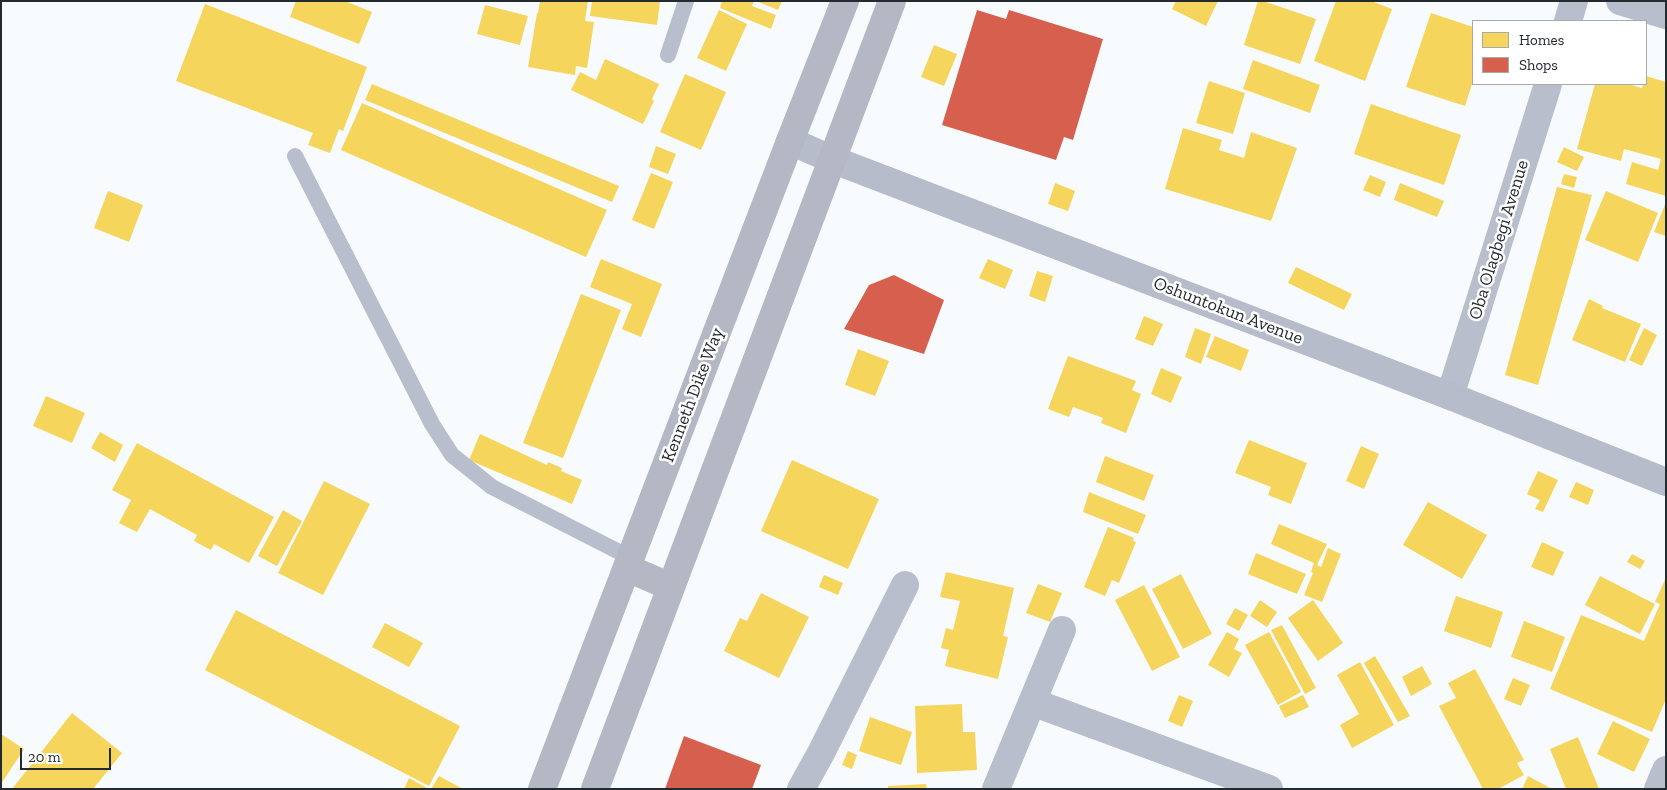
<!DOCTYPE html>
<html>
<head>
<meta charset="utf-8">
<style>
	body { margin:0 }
	#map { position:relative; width:1667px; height:790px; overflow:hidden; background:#f8fbfd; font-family:"Zilla Slab",serif }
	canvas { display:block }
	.frame { position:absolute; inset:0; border:2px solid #232a30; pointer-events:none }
	.legend { position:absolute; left:1472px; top:20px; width:175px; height:65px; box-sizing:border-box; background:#fff; border:1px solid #a7aaac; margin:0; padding:6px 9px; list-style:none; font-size:15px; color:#232a30 }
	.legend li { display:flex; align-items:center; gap:10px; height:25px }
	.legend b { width:25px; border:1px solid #a7aaac }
	.scale { position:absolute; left:20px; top:748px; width:91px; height:22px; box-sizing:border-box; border:2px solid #232a30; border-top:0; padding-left:6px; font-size:15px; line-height:18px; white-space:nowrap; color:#232a30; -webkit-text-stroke:4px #fff; paint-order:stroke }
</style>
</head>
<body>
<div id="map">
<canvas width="1667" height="790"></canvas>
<div class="frame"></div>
<ul class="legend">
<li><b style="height:14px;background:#f6d55c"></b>Homes</li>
<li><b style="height:14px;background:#d6604d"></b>Shops</li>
</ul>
<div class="scale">20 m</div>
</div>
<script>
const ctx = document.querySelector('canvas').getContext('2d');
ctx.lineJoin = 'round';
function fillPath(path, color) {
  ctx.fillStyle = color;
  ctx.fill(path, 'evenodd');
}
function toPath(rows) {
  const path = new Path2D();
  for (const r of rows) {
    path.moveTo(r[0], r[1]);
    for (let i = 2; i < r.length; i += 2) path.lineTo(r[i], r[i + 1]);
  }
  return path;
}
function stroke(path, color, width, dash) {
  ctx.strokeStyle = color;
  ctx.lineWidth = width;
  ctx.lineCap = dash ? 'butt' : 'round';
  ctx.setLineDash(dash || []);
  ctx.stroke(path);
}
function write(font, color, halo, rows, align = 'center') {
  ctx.font = font + ' "Zilla Slab",serif';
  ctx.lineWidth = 5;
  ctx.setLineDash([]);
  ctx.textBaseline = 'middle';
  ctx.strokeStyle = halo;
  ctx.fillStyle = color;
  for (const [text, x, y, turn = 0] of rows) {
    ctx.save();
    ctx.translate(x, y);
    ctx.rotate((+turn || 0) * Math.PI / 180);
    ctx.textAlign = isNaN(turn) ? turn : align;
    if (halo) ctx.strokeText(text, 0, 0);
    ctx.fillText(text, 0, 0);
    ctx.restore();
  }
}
fillPath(toPath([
	[296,1,345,1,372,12,359,44,290,17],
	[540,1,588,1,585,21,594,22,587,68,576,66,575,75,528,67,537,13,538,13],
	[592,1,660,1,657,25,590,16],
	[722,1,754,1,752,6,776,15,771,29,720,8],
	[756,1,782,1,778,10],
	[1176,1,1218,1,1206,26,1172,9],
	[1258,1,1263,1,1316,19,1300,64,1244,45],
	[1336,1,1371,1,1392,9,1365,81,1314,61],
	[205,4,367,67,343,131,339,129,330,153,308,145,313,133,176,81],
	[485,5,528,16,520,45,477,34],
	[719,10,747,24,726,71,697,58],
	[1431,13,1473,27,1473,81,1465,106,1406,87],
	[934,45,957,54,944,86,921,77],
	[605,59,659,84,652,99,654,101,643,124,571,90,580,72,596,80],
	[1253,60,1320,85,1310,113,1243,89],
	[685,74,726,92,701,150,660,132],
	[1646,76,1666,82,1666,196,1626,184,1632,162,1658,170,1661,159,1624,149,1621,161,1577,149,1595,84,1628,84,1642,88,1643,84,1646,84],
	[1209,81,1245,93,1233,134,1196,123],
	[372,84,619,186,612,202,365,100],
	[362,103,607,210,586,257,341,150],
	[1371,104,1461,135,1444,185,1354,154],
	[1183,128,1222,140,1219,150,1244,158,1251,132,1297,148,1271,221,1165,189],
	[656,146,676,154,668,174,649,167],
	[1564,147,1584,157,1577,171,1557,162],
	[651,173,673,182,654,229,632,220],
	[1564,174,1577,177,1574,188,1561,184],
	[1370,175,1386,182,1380,197,1363,190],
	[1055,183,1075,191,1068,211,1048,204],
	[1400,183,1444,201,1437,217,1394,200],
	[1557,187,1592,195,1538,385,1505,375],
	[108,191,143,205,129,242,94,228],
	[1606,191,1658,213,1638,262,1585,240],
	[1666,202,1666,236,1654,232],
	[601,259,662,284,641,337,622,329,632,304,590,287],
	[988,259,1013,270,1005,289,979,278],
	[1296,267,1352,294,1344,310,1288,283],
	[1037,271,1053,276,1045,302,1029,296],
	[581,294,621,310,563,458,523,443],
	[1589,299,1603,306,1602,308,1641,324,1625,362,1572,340],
	[1144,316,1163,324,1153,346,1135,339],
	[1195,328,1211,334,1201,364,1185,357],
	[1644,328,1657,335,1642,366,1629,360],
	[1215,336,1249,350,1241,371,1206,357],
	[858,349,889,361,875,396,845,385],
	[1068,356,1136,381,1132,390,1141,394,1126,433,1101,423,1103,418,1073,407,1069,417,1048,409],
	[1161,368,1182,377,1171,403,1151,394],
	[46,396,85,413,72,443,33,426],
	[100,432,123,445,115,462,91,448],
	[480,434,547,465,548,462,562,468,561,471,582,480,572,504,469,460],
	[1249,440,1307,463,1291,504,1268,495,1271,487,1235,473],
	[137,443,274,517,249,563,214,544,211,550,194,541,197,535,150,509,137,532,119,523,131,500,112,490],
	[1361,446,1379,454,1364,489,1346,481],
	[1105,456,1154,475,1144,501,1096,482],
	[792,460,879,499,848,569,761,531],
	[1538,471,1558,480,1543,512,1535,509,1540,500,1527,494],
	[324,481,370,504,323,595,278,573],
	[1576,482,1594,490,1588,505,1569,497],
	[1089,492,1146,515,1138,534,1083,512],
	[1428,502,1487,535,1462,579,1403,545],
	[283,510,302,521,277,566,258,556],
	[1279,524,1327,544,1317,565,1321,567,1328,548,1341,554,1322,602,1304,595,1313,573,1311,572,1314,563,1271,544],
	[1108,527,1134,538,1133,541,1136,542,1119,583,1112,580,1105,596,1084,587],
	[1542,542,1564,552,1553,576,1531,567],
	[1256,553,1306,574,1297,594,1248,574],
	[1632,554,1645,561,1640,569,1627,562],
	[946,572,1014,588,1003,636,1008,637,998,679,945,666,949,650,941,648,946,628,953,630,960,601,940,597],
	[1181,574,1212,634,1183,649,1152,589],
	[824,575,843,583,838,595,819,587],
	[1600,576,1655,604,1640,634,1585,605],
	[1666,577,1666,699,1652,732,1550,689,1581,615,1644,641,1660,604,1655,602],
	[1038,584,1062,593,1050,622,1026,613],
	[1144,585,1180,657,1152,671,1115,600],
	[761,593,809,617,779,678,724,651,740,618,747,621],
	[1456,596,1503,612,1491,648,1444,631],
	[1260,600,1277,612,1267,627,1250,616],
	[1313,600,1343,643,1318,661,1288,618],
	[1235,608,1248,615,1239,631,1226,624],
	[236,610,460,726,429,786,205,670],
	[1524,621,1565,637,1552,672,1511,657],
	[385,623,423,643,409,667,372,647],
	[1282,625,1316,688,1305,694,1271,630],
	[1227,632,1239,639,1234,649,1242,653,1229,677,1208,665],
	[1269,632,1301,692,1278,705,1245,645],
	[1375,656,1410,716,1398,722,1364,663],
	[1360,662,1394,725,1352,748,1340,725,1359,714,1337,675],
	[1422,666,1432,684,1411,696,1402,677],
	[1475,669,1524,760,1517,763,1524,775,1498,789,1483,789,1439,706,1456,698,1448,683],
	[1513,678,1530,685,1521,706,1504,699],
	[1179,695,1193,701,1182,727,1168,721],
	[1303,695,1309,707,1285,718,1279,706],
	[962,704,963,732,975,732,977,770,917,773,915,706],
	[72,713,122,753,93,789,12,789],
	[870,717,912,732,901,765,859,751],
	[1613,721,1650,739,1634,772,1597,754],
	[1,734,24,749,1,784],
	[1578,737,1599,789,1566,789,1550,749],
	[848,751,857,755,852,769,842,765],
	[439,776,463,789,431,789],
	[1528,776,1552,789,1522,789],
	[409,778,429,789,404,789],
	[926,784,927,789,888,789,888,786]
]), '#f6d55c');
fillPath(toPath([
	[977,10,1006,19,1009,10,1103,39,1073,140,1064,137,1056,160,942,125],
	[894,275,944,300,924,354,844,329,869,285],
	[684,736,761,765,752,789,665,789]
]), '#d6604d');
stroke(toPath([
	[668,55,686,1],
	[295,156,432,424,452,455,492,487,631,558]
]), '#b8becb', 16);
stroke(toPath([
	[1620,1,1666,15],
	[1568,21,1574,1],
	[1450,396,1548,84],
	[1032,702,1269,789],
	[801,789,821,753,905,585],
	[996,789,1062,630],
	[1658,789,1666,770]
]), '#b8becb', 28);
stroke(toPath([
	[790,141,831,159,1450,396,1666,482]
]), '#b7bcca', 28);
stroke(toPath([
	[627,568,671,587],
	[542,789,790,141,845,1],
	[595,789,892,1]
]), '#b4b8c5', 28);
write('18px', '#232a30', '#fff', [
	["Oba Olagbegi Avenue",1499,240,-73],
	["Oshuntokun Avenue",1228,311,21],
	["Kenneth Dike Way",693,395,-69]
]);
</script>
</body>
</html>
